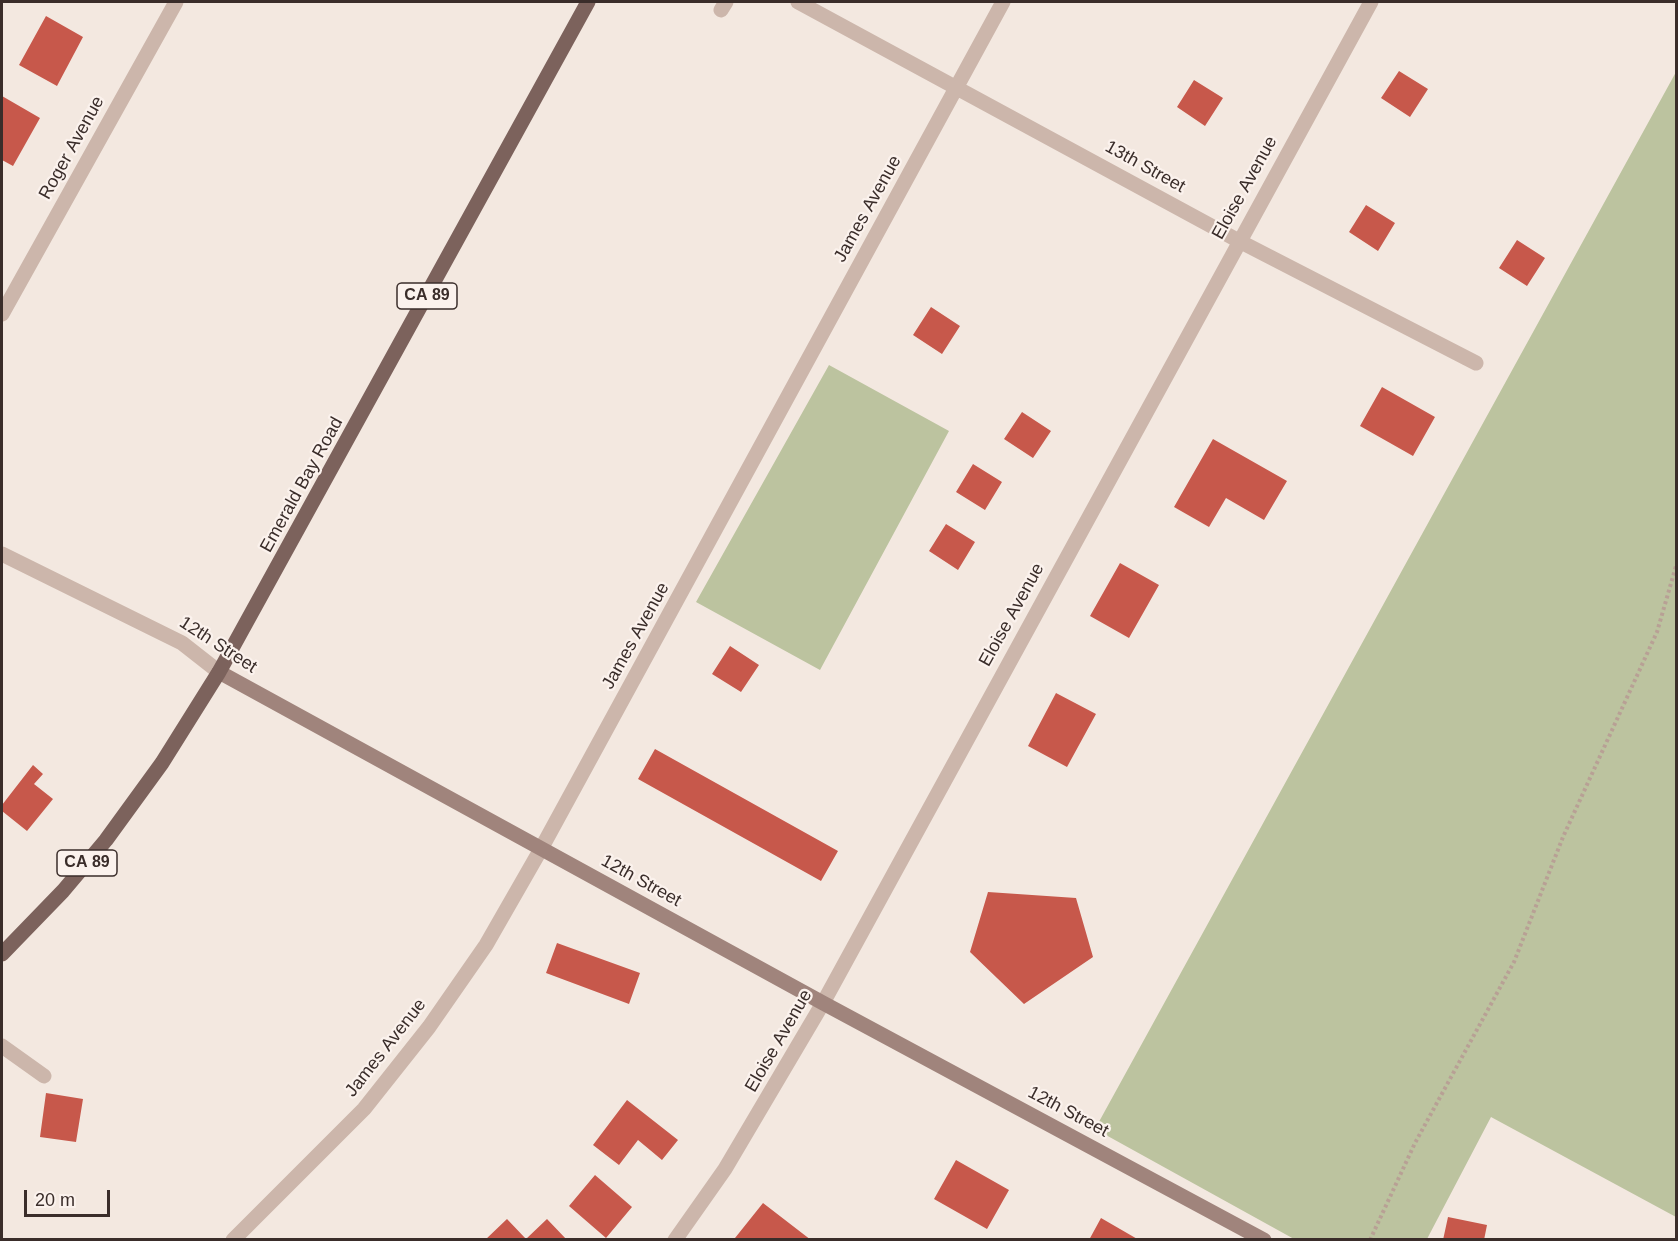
<!DOCTYPE html>
<html>
<head>
<meta charset="utf-8">
<style>
	body { margin:0 }
	#map { position:relative; width:1678px; height:1241px; overflow:hidden; background:#f3e8e0; font-family:Helvetica,sans-serif }
	canvas { display:block }
	.frame { position:absolute; inset:0; border:3px solid #3a2d2a; pointer-events:none }
	.scale { position:absolute; left:24px; top:1190px; width:86px; height:27px; box-sizing:border-box; border:3px solid #3a2d2a; border-top:0; padding-left:8px; font-size:18px; line-height:21px; white-space:nowrap; color:#3a2d2a; -webkit-text-stroke:4px #fbf2ed; paint-order:stroke }
</style>
</head>
<body>
<div id="map">
<canvas width="1678" height="1241"></canvas>
<div class="frame"></div>
<div class="scale">20 m</div>
</div>
<script>
const ctx = document.querySelector('canvas').getContext('2d');
ctx.lineJoin = 'round';
function fillPath(path, color) {
  ctx.fillStyle = color;
  ctx.fill(path, 'evenodd');
}
function toPath(rows) {
  const path = new Path2D();
  for (const r of rows) {
    path.moveTo(r[0], r[1]);
    for (let i = 2; i < r.length; i += 2) path.lineTo(r[i], r[i + 1]);
  }
  return path;
}
function stroke(path, color, width, dash) {
  ctx.strokeStyle = color;
  ctx.lineWidth = width;
  ctx.lineCap = dash ? 'butt' : 'round';
  ctx.setLineDash(dash || []);
  ctx.stroke(path);
}
function write(font, color, halo, rows, align = 'center') {
  ctx.font = font + ' Helvetica,sans-serif';
  ctx.lineWidth = 4.5;
  ctx.setLineDash([]);
  ctx.textBaseline = 'middle';
  ctx.strokeStyle = halo;
  ctx.fillStyle = color;
  for (const [text, x, y, turn = 0] of rows) {
    ctx.save();
    ctx.translate(x, y);
    ctx.rotate((+turn || 0) * Math.PI / 180);
    ctx.textAlign = isNaN(turn) ? turn : align;
    if (halo) ctx.strokeText(text, 0, 0);
    ctx.fillText(text, 0, 0);
    ctx.restore();
  }
}
fillPath(toPath([
	[1676,72,1676,1217,1491,1117,1427,1239,1294,1239,1095,1129],
	[829,365,949,431,820,670,696,602]
]), '#bcc39f');
fillPath(toPath([
	[46,16,83,37,57,86,19,65],
	[1399,71,1428,89,1410,117,1381,98],
	[1194,80,1223,98,1205,126,1177,107],
	[2,96,40,118,13,166,2,160],
	[1366,205,1395,223,1378,251,1349,232],
	[1517,240,1545,258,1527,286,1499,268],
	[931,307,960,326,942,354,913,335],
	[1382,387,1435,417,1413,456,1360,426],
	[1022,412,1051,431,1033,458,1004,439],
	[1213,439,1287,481,1264,520,1226,498,1209,527,1174,507],
	[973,464,1002,482,985,510,956,492],
	[946,524,975,542,958,570,929,551],
	[1120,563,1159,585,1129,638,1090,616],
	[730,646,759,665,741,692,712,674],
	[1056,693,1096,714,1067,767,1028,746],
	[655,749,838,851,821,881,638,779],
	[33,765,43,774,34,784,53,799,27,831,2,811,2,805],
	[988,892,1076,898,1093,957,1024,1004,970,952],
	[557,943,640,973,629,1004,546,973],
	[46,1093,83,1099,76,1142,40,1137],
	[627,1100,678,1140,662,1160,638,1140,619,1165,593,1145],
	[956,1160,1009,1190,987,1229,934,1199],
	[595,1175,632,1207,606,1238,569,1206],
	[763,1203,811,1240,737,1240,735,1238],
	[1448,1217,1487,1225,1484,1240,1443,1240],
	[1101,1218,1139,1240,1089,1240],
	[507,1219,526,1239,547,1219,567,1240,485,1240]
]), '#c7584b');
stroke(toPath([
	[1370,1240,1415,1143,1514,962,1563,837,1657,632,1676,566]
]), '#b8a095', 4, [3, 3]);
stroke(toPath([
	[721,10,726,2],
	[2,1046,44,1076]
]), '#ccb6ab', 15);
stroke(toPath([
	[798,2,1239,241,1476,363],
	[2,314,176,2],
	[2,554,182,643,219,672],
	[233,1240,364,1109,429,1027,486,945,541,849,1003,2],
	[675,1240,725,1169,823,1003,1371,2]
]), '#ccb6ab', 15);
stroke(toPath([
	[219,672,823,1003,1264,1240]
]), '#a0847c', 15);
stroke(toPath([
	[2,954,63,891,106,840,162,763,219,672,588,2]
]), '#7c625c', 15);
for (const [x, y, w] of [
	[427,296,60],
	[87,863,60]
]) {
  const box = new Path2D();
  box.roundRect(x - w / 2, y - 13, w, 26, 4.5);
  ctx.fillStyle = '#fbf2ed';
  ctx.fill(box);
  stroke(box, '#3a2d2a', 1.5);
}
write('bold 16px', '#3a2d2a', null, [
	["CA 89",427,296],
	["CA 89",87,863]
]);
write('18px', '#3a2d2a', '#fbf2ed', [
	["Roger Avenue",72,148,-61],
	["13th Street",1145,167,29],
	["Eloise Avenue",1245,188,-61],
	["James Avenue",868,209,-61],
	["Emerald Bay Road",302,485,-61],
	["Eloise Avenue",1012,615,-61],
	["James Avenue",636,636,-61],
	["12th Street",218,645,33],
	["12th Street",641,881,29],
	["Eloise Avenue",779,1041,-60],
	["James Avenue",386,1048,-52],
	["12th Street",1068,1112,28]
]);
</script>
</body>
</html>
